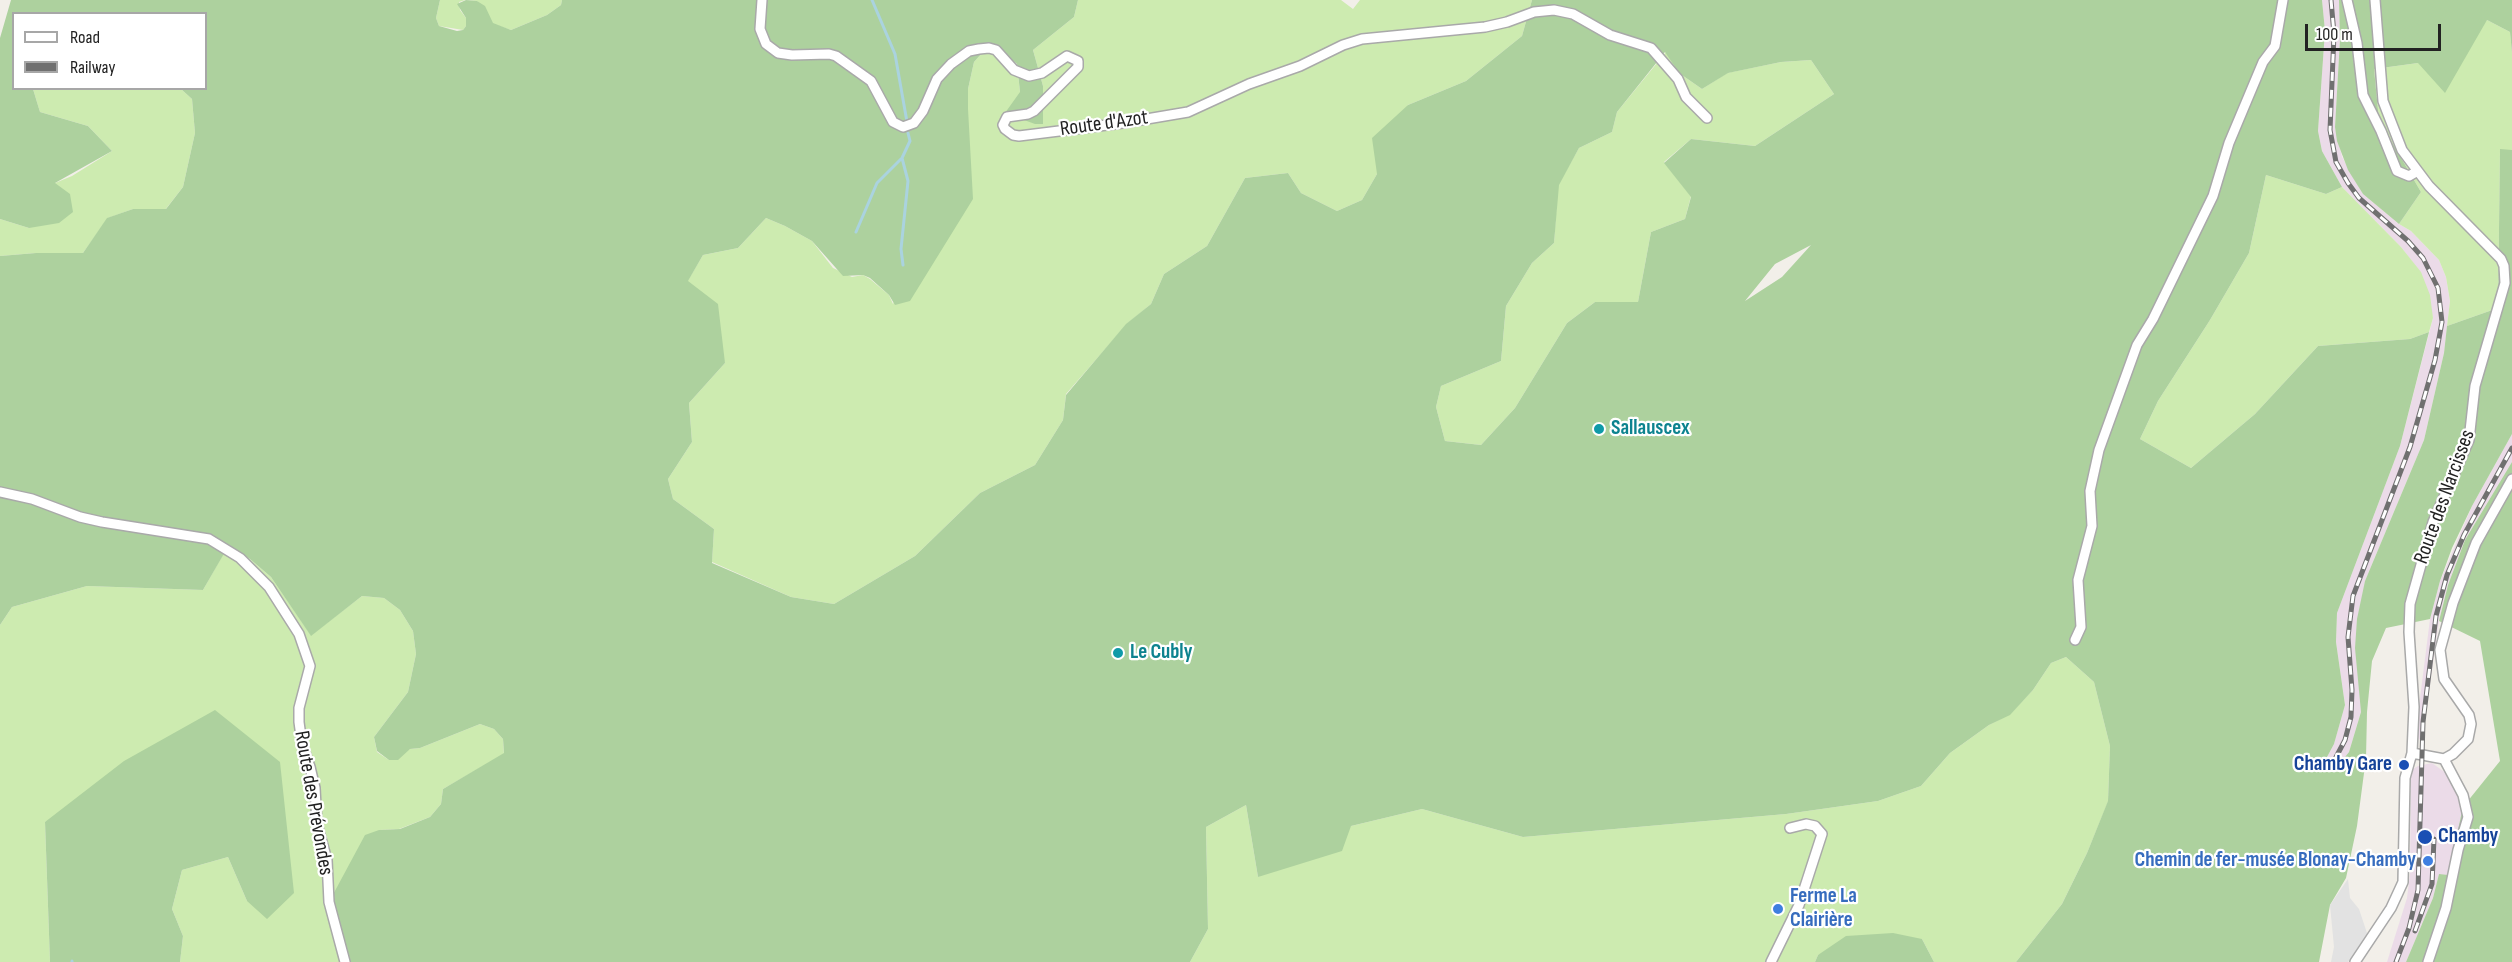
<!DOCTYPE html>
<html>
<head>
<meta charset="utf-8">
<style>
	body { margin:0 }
	#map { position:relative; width:2512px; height:962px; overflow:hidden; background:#f2efe9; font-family:"Sofia Sans Condensed",sans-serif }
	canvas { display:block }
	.legend { position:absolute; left:12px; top:12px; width:195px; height:78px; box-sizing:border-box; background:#fff; border:2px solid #a7a7a7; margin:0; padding:8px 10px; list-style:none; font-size:18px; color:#222 }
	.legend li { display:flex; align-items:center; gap:12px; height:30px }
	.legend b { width:30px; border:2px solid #a7a7a7 }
	.scale { position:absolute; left:2305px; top:24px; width:136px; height:27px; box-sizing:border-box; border:3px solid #222; border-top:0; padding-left:8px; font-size:18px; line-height:21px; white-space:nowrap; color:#222; -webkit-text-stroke:4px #fff; paint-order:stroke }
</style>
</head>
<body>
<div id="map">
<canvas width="2512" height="962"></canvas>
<ul class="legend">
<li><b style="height:8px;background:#fff"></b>Road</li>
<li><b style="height:8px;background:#707070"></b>Railway</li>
</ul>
<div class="scale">100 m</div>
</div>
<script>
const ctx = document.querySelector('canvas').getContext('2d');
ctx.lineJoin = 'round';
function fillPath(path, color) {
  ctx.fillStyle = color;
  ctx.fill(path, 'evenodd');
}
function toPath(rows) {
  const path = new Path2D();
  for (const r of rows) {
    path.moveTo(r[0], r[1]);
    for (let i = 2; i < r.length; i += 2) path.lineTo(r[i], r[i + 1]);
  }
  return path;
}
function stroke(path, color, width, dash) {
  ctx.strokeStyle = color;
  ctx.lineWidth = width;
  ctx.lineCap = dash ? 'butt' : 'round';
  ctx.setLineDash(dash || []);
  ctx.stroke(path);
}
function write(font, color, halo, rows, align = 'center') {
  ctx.font = font + ' "Sofia Sans Condensed",sans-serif';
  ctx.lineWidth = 4.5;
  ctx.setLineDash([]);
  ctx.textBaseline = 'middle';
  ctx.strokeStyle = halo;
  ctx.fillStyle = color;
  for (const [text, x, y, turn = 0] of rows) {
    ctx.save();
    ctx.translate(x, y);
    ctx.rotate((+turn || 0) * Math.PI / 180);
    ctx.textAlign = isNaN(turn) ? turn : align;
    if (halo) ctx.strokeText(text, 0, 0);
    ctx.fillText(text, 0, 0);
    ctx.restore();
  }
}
fillPath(toPath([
	[2322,0,2339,0,2340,39,2335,127,2342,157,2363,194,2399,224,2411,231,2439,260,2446,277,2450,301,2444,353,2424,440,2365,581,2360,682,2361,712,2349,752,2339,766,2327,757,2334,744,2345,705,2336,642,2337,613,2400,446,2433,318,2420,272,2401,247,2342,187,2322,151,2318,131,2325,31],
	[2512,434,2512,462,2465,540,2448,585,2439,621,2428,698,2424,730,2424,748,2418,737,2417,722,2430,619,2440,581,2472,506],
	[2432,763,2450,776,2463,807,2456,845,2448,875,2439,875,2433,898,2406,962,2387,962,2407,898,2410,874,2411,777,2413,769,2418,766]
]), '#ebdbe8');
fillPath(toPath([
	[440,0,465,0,459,2,460,10,466,18,466,26,463,30,439,26,436,18],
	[466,0,562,0,561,5,547,15,511,30,493,24,477,1],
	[1078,0,1341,0,1353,9,1360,0,1532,0,1522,36,1466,81,1408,105,1377,174,1362,200,1337,211,1301,193,1288,173,1245,178,1207,246,1164,274,1151,304,1127,324,1066,394,1063,420,1035,465,980,493,915,556,834,604,791,597,712,562,714,529,673,499,668,479,692,442,689,403,725,363,687,282,703,255,738,248,766,218,785,226,812,241,833,268,852,277,863,275,870,279,889,295,893,304,968,109,968,89,974,62,991,43,1017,65,1020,92,1043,86,1033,50,1074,17],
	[2487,20,2510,32,2512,53,2512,150,2500,150,2498,308,2447,326,2450,301,2446,277,2439,260,2411,231,2399,224,2421,192,2379,120,2374,69,2418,63],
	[1666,52,1679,73,1702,89,1727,73,1781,62,1811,60,1834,94,1755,146,1691,139,1664,162,1691,196,1685,219,1651,232,1638,302,1595,302,1567,323,1515,408,1481,445,1445,441,1436,407,1441,386,1501,361,1506,306,1532,263,1554,243,1558,185,1579,148,1612,132,1617,112],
	[33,89,181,89,192,99,195,133,183,187,165,210,133,209,108,218,83,253,36,253,0,256,0,219,29,228,55,183,72,176,112,151,88,126,40,112],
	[2266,175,2326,194,2342,187,2401,247,2421,272,2430,295,2433,318,2429,332,2410,339,2318,346,2255,414,2191,468,2140,439,2158,401,2210,320,2249,253],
	[229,544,250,559,271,577,311,635,362,596,384,598,400,610,413,631,416,654,408,692,374,737,377,752,389,760,410,749,420,748,480,724,494,729,503,739,504,754,443,789,441,804,430,817,399,829,379,830,345,962,180,962,183,936,172,909,182,870,228,857,247,901,280,762,45,822,50,962,0,962,0,625,12,607,87,586,203,590],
	[2066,657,2094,682,2110,746,2108,802,2087,853,2062,904,2016,962,1934,962,1922,939,1818,955,1815,962,1190,962,1208,929,1206,827,1246,805,1258,877,1351,826,1422,809,1523,837,1786,814,1878,801,1921,786,1950,753,1989,725,2010,714,2033,690,2051,663]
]), '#cdebb0');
fillPath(toPath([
	[11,0,440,0,436,18,439,26,457,31,463,30,466,26,466,18,457,4,466,0,477,1,485,6,493,23,511,30,547,15,561,5,562,0,1078,0,1074,17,1033,50,1043,86,1043,124,1035,124,1005,113,1020,92,1017,64,991,43,974,62,968,89,968,109,973,199,910,301,895,305,889,295,870,278,863,275,843,276,812,241,785,226,766,218,738,248,703,255,688,281,718,304,725,363,689,403,692,442,668,479,673,499,714,529,712,563,791,597,834,604,915,556,980,493,1035,465,1063,420,1066,395,1126,324,1151,304,1164,274,1207,246,1245,178,1288,173,1301,193,1337,211,1362,200,1377,174,1372,138,1408,105,1466,81,1522,36,1532,0,2322,0,2325,31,2318,131,2322,151,2342,187,2326,194,2266,175,2249,253,2210,320,2158,401,2140,439,2191,468,2255,414,2318,346,2410,339,2429,332,2400,446,2337,613,2336,642,2345,705,2334,744,2327,757,2338,766,2349,752,2361,712,2355,648,2357,619,2365,581,2424,440,2444,353,2447,326,2498,308,2500,149,2512,150,2512,434,2472,506,2452,548,2440,581,2430,619,2386,628,2372,661,2367,712,2366,758,2357,826,2346,878,2330,905,2319,962,2016,962,2062,904,2087,853,2108,801,2110,746,2094,682,2066,657,2051,663,2033,690,2010,715,1989,725,1950,753,1921,786,1878,801,1786,814,1523,837,1422,809,1351,826,1342,851,1258,877,1246,805,1206,827,1208,929,1190,962,345,962,329,902,365,835,379,830,400,829,430,817,441,804,443,789,504,753,503,739,494,729,480,724,420,748,410,749,398,760,389,760,377,751,374,737,408,692,416,654,413,631,400,610,384,598,362,596,311,636,271,577,250,559,229,545,203,590,87,586,12,607,0,625,0,256,36,253,83,253,107,218,133,209,166,209,183,187,195,133,192,99,181,89,206,88,206,14,14,14,14,88,33,89,40,112,88,126,112,151,55,183,70,194,73,212,59,223,29,228,0,219,0,38],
	[1665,52,1679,73,1702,89,1728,73,1781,62,1811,60,1834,94,1755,146,1691,139,1664,163,1691,197,1685,219,1651,232,1638,302,1595,302,1567,323,1515,408,1481,445,1445,441,1436,407,1441,386,1501,361,1506,306,1532,263,1554,243,1559,185,1579,148,1612,132,1617,112],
	[1811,245,1782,277,1745,301,1775,264],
	[2339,0,2512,0,2512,53,2510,32,2487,20,2445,93,2418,63,2374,69,2379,120,2421,192,2399,224,2363,194,2348,170,2337,141,2335,127,2340,39],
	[2512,462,2512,962,2406,962,2433,898,2439,874,2448,875,2463,807,2500,761,2480,641,2439,621,2448,585,2465,540],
	[215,710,280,762,294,893,267,919,247,901,228,857,182,870,172,909,183,936,180,962,50,962,45,822,124,761],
	[1893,933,1922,939,1934,962,1815,962,1818,955,1846,936]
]), '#add19e');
fillPath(toPath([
	[2348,879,2350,898,2359,909,2368,936,2348,962,2331,962,2334,947,2330,905]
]), '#e2e2e2');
stroke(toPath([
	[872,0,895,54,907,122],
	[856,232,877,183,901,159],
	[903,265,901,249,908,181,902,158,910,141,908,133],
	[72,962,72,961]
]), '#aad3df', 3);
const minor = toPath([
	[762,0,760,29,766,44,778,53,792,55,829,54,836,56,871,81,893,122,903,127,914,123,923,111,937,79,951,64,969,51,979,49,989,48,996,50,1014,70,1029,76,1042,73,1067,56,1078,61,1078,67,1034,111,1028,114,1007,117,1003,125,1005,129,1013,135,1019,136,1123,123,1188,112,1249,84,1300,66,1343,45,1362,39,1485,27,1507,22,1534,12,1554,10,1573,14,1610,35,1651,48,1678,79,1686,97,1707,118],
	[2347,0,2357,43,2363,95,2381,131,2397,171,2409,176,2416,172],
	[0,492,32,499,80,517,102,522,209,539,240,558,269,587,299,634,310,666,299,708,299,722,302,744,310,767,315,788,317,824,327,860,329,902,345,962],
	[2075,640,2081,627,2078,580,2092,526,2090,491,2099,450,2137,345,2153,319,2213,196,2229,143,2263,62,2275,46,2283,0],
	[2412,753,2444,759,2453,754,2468,739,2471,724,2469,715,2444,679,2440,650,2453,603,2476,543,2512,479],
	[1771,962,1799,905,1822,834,1815,826,1806,824,1790,828],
	[2355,962,2391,908,2403,882,2405,778,2412,753,2414,707,2409,632,2410,604,2433,522,2469,440,2475,386,2505,283,2504,266,2501,259,2429,186,2402,150,2383,101,2375,0],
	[2428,962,2446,908,2458,850,2468,817,2463,795,2444,759]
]);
stroke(minor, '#a9a9a9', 12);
stroke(minor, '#fff', 9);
const rail = toPath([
	[2331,0,2334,34,2330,130,2336,162,2348,183,2359,198,2408,241,2423,258,2438,288,2442,322,2435,360,2410,447,2353,596,2348,637,2352,690,2351,717,2345,740,2334,761],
	[2415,931,2432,884,2434,839],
	[2396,962,2409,928,2418,890,2423,722,2436,616,2447,575,2464,535,2512,448]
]);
stroke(rail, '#707070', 5);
stroke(rail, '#fff', 3, [9]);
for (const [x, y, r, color] of [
	[1599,429,6,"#0f9aa8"],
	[1118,653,6,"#0f9aa8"],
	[2404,765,6,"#1a4fb4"],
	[2425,837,8,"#1a4fb4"],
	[2428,861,6,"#3f7fe0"],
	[1778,909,6,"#3f7fe0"]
]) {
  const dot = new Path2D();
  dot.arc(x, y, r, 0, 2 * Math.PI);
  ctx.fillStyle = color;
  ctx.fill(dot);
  stroke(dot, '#fff', 2);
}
write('21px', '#222', '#fff', [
	["Route d'Azot",1104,124,-8],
	["Route des Narcisses",2445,497,-70],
	["Route des Prévondes",313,803,80]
]);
write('bold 21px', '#0d838f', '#fff', [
	["Sallauscex",1611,429],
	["Le Cubly",1130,653]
], 'left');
write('bold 21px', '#164399', '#fff', [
	["Chamby Gare",2392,765],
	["Chamby",2438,837,"left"]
], 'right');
write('bold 21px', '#366cbe', '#fff', [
	["Chemin de fer-musée Blonay-Chamby",2416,861],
	["Ferme La",1790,897,"left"],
	["Clairière",1790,921,"left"]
], 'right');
</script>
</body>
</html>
